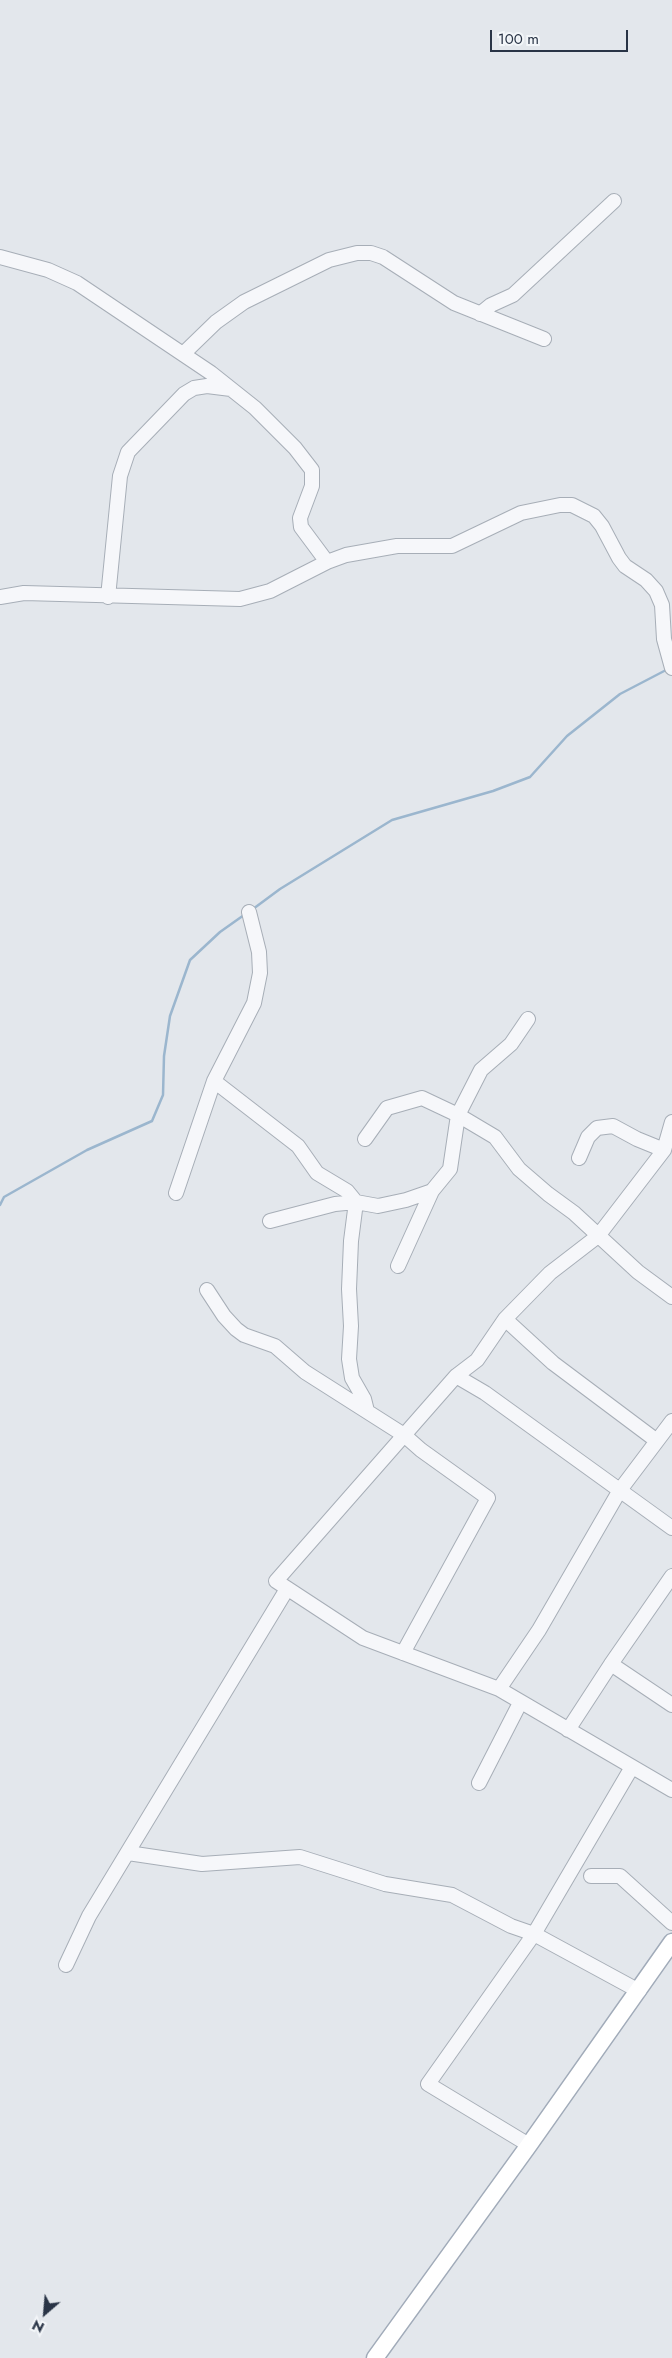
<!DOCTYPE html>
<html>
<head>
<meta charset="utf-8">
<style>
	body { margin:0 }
	#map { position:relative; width:672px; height:2358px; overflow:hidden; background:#e3e7ec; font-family:Jost,sans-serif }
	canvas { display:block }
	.north { position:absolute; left:20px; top:2288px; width:50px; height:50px; -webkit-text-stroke:4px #f3f6f9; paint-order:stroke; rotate:207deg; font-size:14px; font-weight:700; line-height:20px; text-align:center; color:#293446 }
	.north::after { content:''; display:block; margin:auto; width:18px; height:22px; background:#293446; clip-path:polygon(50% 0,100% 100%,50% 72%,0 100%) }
	.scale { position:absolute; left:490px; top:30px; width:138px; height:22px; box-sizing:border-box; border:2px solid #293446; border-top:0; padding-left:6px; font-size:15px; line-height:18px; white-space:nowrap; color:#293446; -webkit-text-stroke:4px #f3f6f9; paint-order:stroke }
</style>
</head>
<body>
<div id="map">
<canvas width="672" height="2358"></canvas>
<div class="north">N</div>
<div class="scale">100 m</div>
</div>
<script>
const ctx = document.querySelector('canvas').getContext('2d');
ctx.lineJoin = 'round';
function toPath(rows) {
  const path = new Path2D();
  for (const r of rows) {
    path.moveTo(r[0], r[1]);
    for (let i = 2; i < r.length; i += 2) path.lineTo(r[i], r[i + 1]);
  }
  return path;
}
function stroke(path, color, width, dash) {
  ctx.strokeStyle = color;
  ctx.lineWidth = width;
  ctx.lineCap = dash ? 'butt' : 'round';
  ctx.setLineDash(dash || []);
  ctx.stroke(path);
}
stroke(toPath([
	[253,909,280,889,392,820,493,791,530,777,567,736,620,694,668,669],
	[0,1205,4,1197,87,1150,152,1121,163,1095,164,1056,170,1016,190,960,220,932,244,915]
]), '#9bb6ce', 2.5);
const minor = toPath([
	[0,257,48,270,77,283,211,373,255,408,295,448,312,470,312,486,300,518,301,527,327,562],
	[480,314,491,305,513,295,614,201],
	[183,354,216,322,244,302,329,260,357,253,371,253,383,257,454,303,544,339],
	[0,597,24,593,240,599,270,591,327,562,346,555,397,546,452,546,521,513,560,505,572,505,594,516,602,526,619,558,625,566,646,580,656,591,662,605,664,639,672,668],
	[108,597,120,476,128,452,184,394,194,388,207,386,231,389],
	[214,1081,298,1146,317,1173,347,1191,356,1202,351,1241,349,1289,351,1326,349,1359,352,1378,364,1399,367,1411],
	[672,1122,664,1150,598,1236,550,1273,505,1319,477,1360,456,1376,276,1581,363,1638,499,1689,672,1790],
	[365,1139,387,1108,422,1098,458,1115,495,1137,519,1169,548,1194,574,1213,638,1272,672,1297],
	[579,1158,588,1137,597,1128,613,1126,637,1139,664,1150],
	[176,1193,214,1081,254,1003,260,973,259,952,249,912],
	[270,1221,335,1204,356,1202,378,1206,406,1200,432,1191],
	[398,1266,432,1191,450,1169,458,1115,481,1070,511,1044,528,1019],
	[207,1290,224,1316,236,1329,244,1335,275,1346,305,1372,404,1435,421,1450,488,1498,403,1653],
	[505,1319,553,1363,657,1441],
	[456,1376,485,1393,672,1528],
	[611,1664,672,1705],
	[499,1689,539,1630,620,1490,672,1421],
	[568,1730,611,1664,672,1576],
	[479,1783,520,1703],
	[128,1853,202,1864,300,1857,385,1884,452,1895,511,1926,534,1934,639,1991],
	[591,1876,620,1876,672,1923],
	[66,1965,89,1916,287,1589],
	[529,2145,428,2084,534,1934,632,1767]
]);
const major = toPath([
	[375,2358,529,2145,672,1942]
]);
stroke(minor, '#a7aeb7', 16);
stroke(major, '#a1abb9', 19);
stroke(minor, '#f6f7fa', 14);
stroke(major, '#fff', 16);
</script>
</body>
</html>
